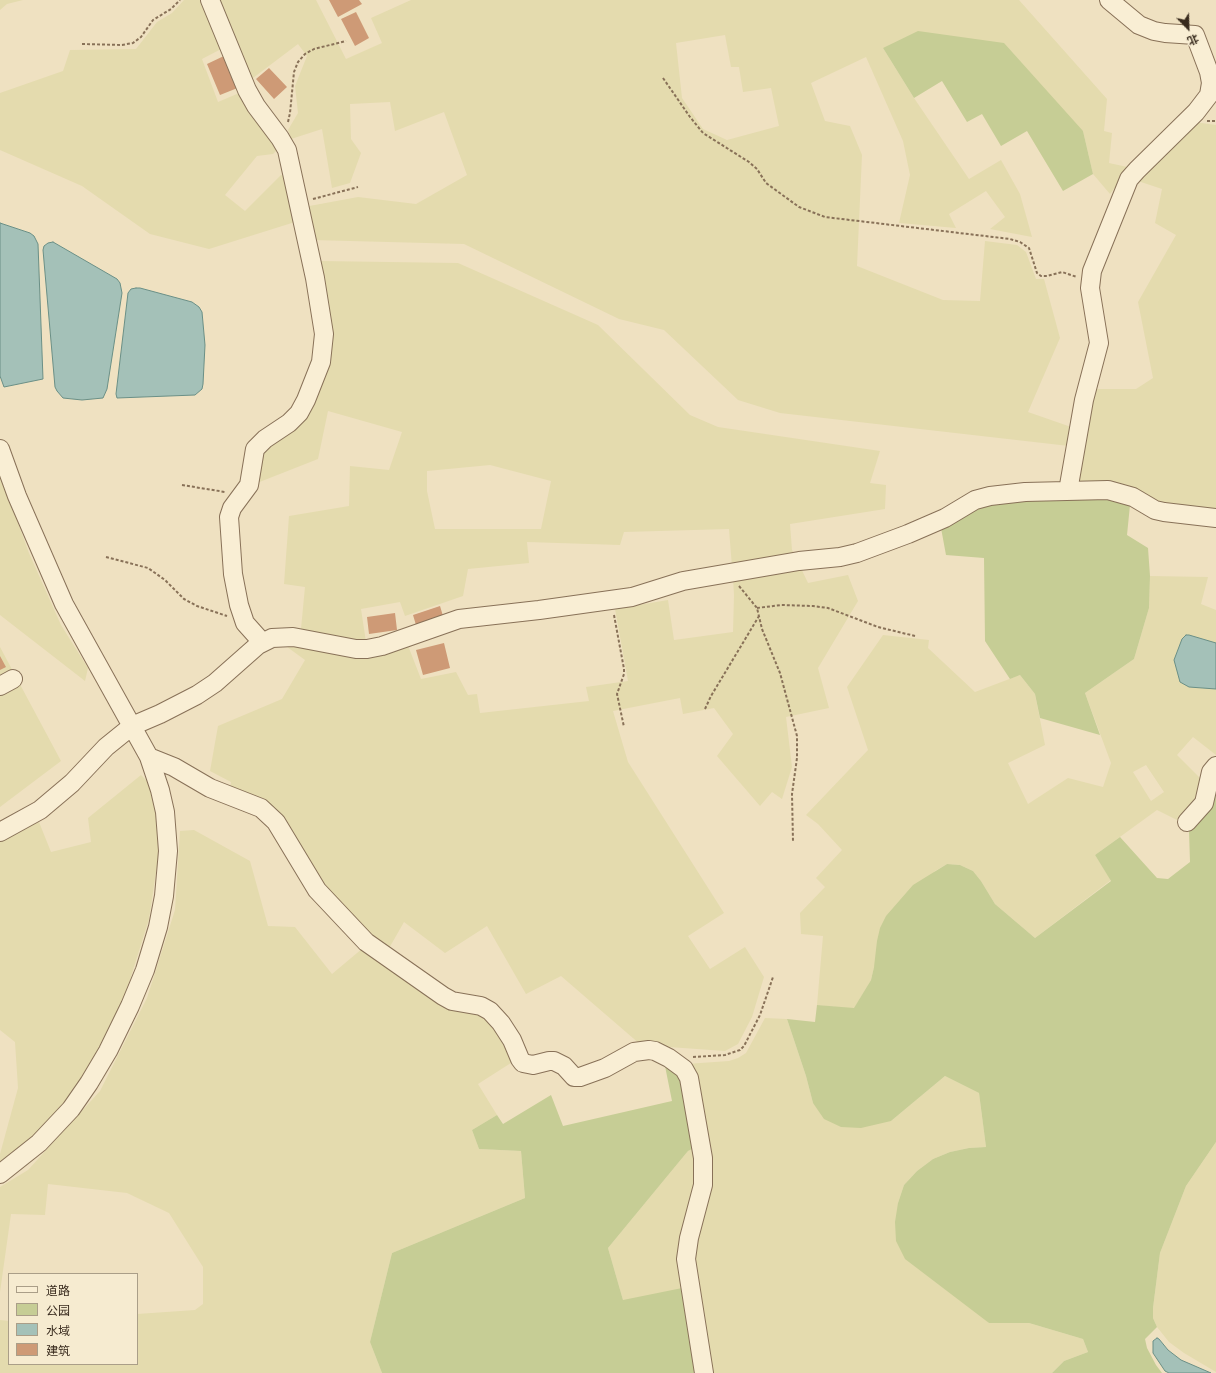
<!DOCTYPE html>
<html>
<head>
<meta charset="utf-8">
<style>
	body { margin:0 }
	#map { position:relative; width:1216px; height:1373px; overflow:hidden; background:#efe1c1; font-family:Bitter,"Noto Sans SC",serif }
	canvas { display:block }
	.legend { position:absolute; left:8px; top:1273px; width:130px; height:92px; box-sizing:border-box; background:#f6ebd0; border:1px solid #aa9e88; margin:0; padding:5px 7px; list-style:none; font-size:12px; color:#382a1d }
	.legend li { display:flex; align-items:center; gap:8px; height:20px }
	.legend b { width:20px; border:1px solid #aa9e88 }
	.north { position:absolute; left:1168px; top:8px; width:40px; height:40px; -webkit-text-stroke:3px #f6ebd0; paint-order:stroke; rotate:157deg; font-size:11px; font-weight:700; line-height:16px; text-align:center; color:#382a1d }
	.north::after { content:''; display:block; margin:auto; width:14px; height:18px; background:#382a1d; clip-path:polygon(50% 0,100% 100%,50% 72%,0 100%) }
</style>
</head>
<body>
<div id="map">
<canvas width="1216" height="1373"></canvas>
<ul class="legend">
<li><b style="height:5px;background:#f9eed4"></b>道路</li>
<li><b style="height:11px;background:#c6cd95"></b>公园</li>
<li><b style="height:11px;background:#a4c1b8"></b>水域</li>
<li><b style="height:11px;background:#ce9a76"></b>建筑</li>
</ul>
<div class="north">北</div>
</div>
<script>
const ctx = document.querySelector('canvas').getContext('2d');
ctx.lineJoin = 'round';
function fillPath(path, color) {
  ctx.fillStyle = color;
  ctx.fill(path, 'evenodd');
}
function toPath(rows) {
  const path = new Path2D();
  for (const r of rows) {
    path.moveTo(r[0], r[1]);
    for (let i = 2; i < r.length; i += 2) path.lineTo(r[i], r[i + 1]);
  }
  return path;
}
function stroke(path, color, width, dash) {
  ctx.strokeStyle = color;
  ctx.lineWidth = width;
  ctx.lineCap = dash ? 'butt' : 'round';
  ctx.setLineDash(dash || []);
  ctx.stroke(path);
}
fillPath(toPath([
	[0,0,23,0,7,4,0,10],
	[184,0,204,0,225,47,202,59,218,102,244,91,279,148,273,154,257,156,225,195,245,211,281,175,289,178,295,222,209,249,150,234,82,186,0,150,0,93,63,71,70,50,136,49,157,22,172,13],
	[216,0,316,0,346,59,382,43,371,18,411,0,1019,0,1107,99,1104,131,1112,133,1109,163,1132,168,1124,176,1110,194,1093,174,1083,131,883,48,914,98,969,179,1001,160,1020,194,1032,237,990,229,1005,217,986,191,949,214,956,228,899,223,910,175,903,141,866,57,811,83,825,121,850,126,862,155,857,266,943,300,980,301,985,241,1017,245,1026,252,1036,279,1044,279,1060,338,1028,412,1074,428,1069,446,780,413,738,400,664,330,619,319,464,244,312,240,304,207,358,197,416,204,467,175,444,112,395,131,390,102,350,104,351,139,361,153,350,183,332,188,322,129,291,139,288,130,298,113,295,86,307,56,298,44,249,81],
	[725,35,731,67,739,67,743,92,771,88,779,126,727,140,703,129,682,98,676,43],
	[1194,122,1216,125,1216,510,1170,505,1074,483,1095,389,1136,389,1153,378,1138,302,1176,235,1155,223,1162,189,1135,180],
	[319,261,458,263,598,325,690,415,718,427,880,451,870,483,886,485,885,509,790,524,792,550,795,555,732,567,729,529,624,532,620,545,527,542,529,563,468,569,463,596,405,616,400,602,361,609,366,642,338,641,301,629,305,587,284,584,289,516,349,506,350,466,389,470,402,432,328,411,318,459,257,483,257,452,326,370],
	[490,465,551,481,541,529,435,529,427,491,427,471],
	[0,474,29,553,61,625,88,668,85,681,0,615],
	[799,564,808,583,848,575,858,601,818,668,829,708,786,717,792,767,782,799,772,792,760,806,717,756,733,734,714,708,683,714,680,698,613,711,628,762,724,913,688,936,710,969,745,947,764,977,752,1017,738,1044,725,1051,641,1045,561,976,526,994,487,926,445,953,404,922,388,950,370,940,325,893,284,828,230,790,231,782,210,771,218,726,282,699,305,660,283,644,407,643,421,679,456,672,468,695,477,694,480,713,589,701,586,687,628,681,615,609,668,600,674,640,733,632,734,595,733,578],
	[1150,576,1208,577,1201,604,1216,610,1216,755,1193,737,1177,755,1202,780,1194,804,1179,821,1157,810,1095,855,1111,880,1035,938,995,904,981,881,973,871,960,865,947,864,935,871,874,967,871,980,854,1009,817,1005,823,936,801,934,800,913,825,887,816,878,842,850,818,824,806,815,868,750,847,687,883,635,929,640,928,648,975,692,1020,675,1035,694,1045,745,1008,763,1028,804,1068,778,1103,787,1111,763,1085,693,1134,659,1149,608],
	[1146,765,1164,792,1151,801,1133,772],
	[0,647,61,761,0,807],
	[141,775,149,783,158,826,159,852,149,919,124,999,96,1062,48,1124,0,1164,0,1154,18,1088,15,1042,0,1030,0,836,39,822,51,852,91,842,88,818],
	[194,830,250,861,268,926,295,927,332,974,363,948,404,977,439,1004,473,1010,487,1015,514,1061,478,1084,497,1115,472,1130,479,1149,521,1151,525,1198,392,1253,370,1342,382,1373,0,1373,0,1320,9,1321,9,1364,137,1364,137,1314,195,1310,203,1304,203,1267,169,1213,127,1193,48,1184,45,1215,11,1214,0,1292,0,1187,28,1170,100,1091,147,998,175,910,180,831],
	[765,1018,787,1019,806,1076,813,1103,891,1121,945,1076,979,1093,986,1147,969,1148,950,1152,933,1159,917,1171,904,1185,898,1203,989,1323,1029,1323,1083,1339,1088,1352,1064,1361,1052,1373,712,1373,623,1300,608,1248,688,1151,702,1143,686,1064,729,1061,738,1058,746,1053],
	[1216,1142,1216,1372,1184,1353,1169,1342,1157,1327,1153,1318,1153,1308,1160,1253,1186,1186]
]), '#e4dbae');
fillPath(toPath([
	[918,31,1004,43,1083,131,1093,174,1063,191,1027,131,1001,146,982,114,967,122,942,81,914,98,883,48],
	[1097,495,1130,505,1127,535,1148,548,1150,576,1149,608,1134,659,1085,693,1100,735,1040,718,1035,694,1020,675,1010,679,985,641,984,558,946,555,941,528,963,514,996,501],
	[1216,789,1216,1142,1186,1186,1160,1253,1153,1308,1153,1318,1157,1327,1145,1339,1147,1348,1156,1365,1162,1373,1052,1373,1064,1361,1088,1352,1083,1339,1029,1323,989,1323,905,1259,896,1241,895,1222,898,1203,904,1185,917,1171,933,1159,950,1152,969,1148,986,1147,979,1093,945,1076,891,1121,861,1128,841,1127,824,1119,813,1103,806,1076,787,1019,815,1022,817,1005,854,1008,871,980,874,967,877,941,880,928,886,916,913,885,947,864,960,865,973,871,981,881,995,904,1035,938,1111,881,1095,855,1120,837,1157,878,1168,879,1190,862,1189,831,1200,820],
	[665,1066,678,1071,696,1147,688,1151,608,1248,623,1300,697,1285,712,1373,382,1373,370,1342,392,1253,525,1198,521,1151,479,1149,472,1130,497,1115,503,1124,551,1095,563,1126,672,1101]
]), '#c6cd95');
const water = toPath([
	[0,223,30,233,34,236,38,244,43,379,4,387,0,376,0,223],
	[53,242,117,279,120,283,122,293,107,389,103,398,82,400,63,398,57,391,55,387,43,250,44,246,48,243,53,242],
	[136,288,140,288,192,302,199,307,202,312,205,345,203,384,202,389,195,395,117,398,116,394,128,293,131,289,136,288],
	[1186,635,1189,635,1216,643,1216,689,1189,687,1180,682,1174,660,1182,639,1186,635],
	[1157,1338,1159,1339,1168,1350,1181,1360,1211,1373,1169,1373,1165,1371,1153,1353,1153,1341,1157,1338]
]);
fillPath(water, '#a4c1b8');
stroke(water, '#6a8f86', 1);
fillPath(toPath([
	[329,0,359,0,362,4,338,17],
	[356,12,369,38,355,46,341,19],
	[226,55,240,87,220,95,207,64],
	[269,68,287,87,274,99,256,79],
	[440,606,443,616,416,625,413,615],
	[395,613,397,630,369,634,367,617],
	[444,643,450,668,423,675,416,650],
	[0,656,6,667,0,670]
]), '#ce9a76');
const minor = toPath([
	[210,0,247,90,256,106,280,138,287,150,315,278,324,334,321,362,306,400,299,413,289,423,265,439,255,449,249,485,232,508,229,517,233,574,239,605,245,623,262,642],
	[0,449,17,496,64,604,149,757,160,790,165,812,168,851,164,896,158,927,145,970,130,1006,108,1051,89,1083,71,1109,39,1143,0,1174],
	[1068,491,1084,400,1099,343,1090,288,1092,271,1129,179,1137,170,1196,112,1209,95,1211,83,1209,72,1195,35,1165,33,1154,31,1139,25,1109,0],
	[0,686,13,679],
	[149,757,174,767,210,788,261,808,276,822,317,890,366,942,443,996,452,1001,481,1006,490,1011,501,1023,512,1040,520,1059,523,1063,533,1065,549,1061,554,1061,564,1066,574,1077,580,1077,605,1068,634,1052,649,1050,655,1051,669,1058,684,1069,689,1078,703,1158,703,1185,689,1238,686,1259,704,1373],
	[1187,822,1204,803,1211,772,1216,766],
	[0,832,40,810,72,783,106,747,132,726,160,714,197,695,215,683,258,645,272,638,293,637,356,649,367,649,382,646,459,619,539,610,632,597,683,581,799,561,840,557,857,553,908,534,945,518,975,500,990,496,1025,492,1108,490,1133,497,1155,510,1164,512,1216,518]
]);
stroke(minor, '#887158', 20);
stroke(toPath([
	[82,44,122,45,133,43,141,37,153,20,171,9,180,0],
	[663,78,690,117,703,133,749,162,757,169,766,183,799,207,825,217,1010,239,1020,242,1029,248,1037,273,1041,276,1047,276,1062,272,1077,277],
	[1207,121,1216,121],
	[288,122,290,113,294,72,298,62,305,54,314,49,346,41],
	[313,199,358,187],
	[182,485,225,492],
	[106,557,148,568,165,580,184,599,197,606,227,616],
	[739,586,757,608,762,629,780,673,797,736,797,758,792,794,793,842],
	[757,608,781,605,813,606,828,608,878,627,915,636],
	[614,615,624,669,624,674,617,694,624,727],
	[705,709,711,696,759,616],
	[693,1057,725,1055,740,1050,744,1046,760,1015,773,977]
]), '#887158', 2, [3, 2]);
stroke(minor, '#f9eed4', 18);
</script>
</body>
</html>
